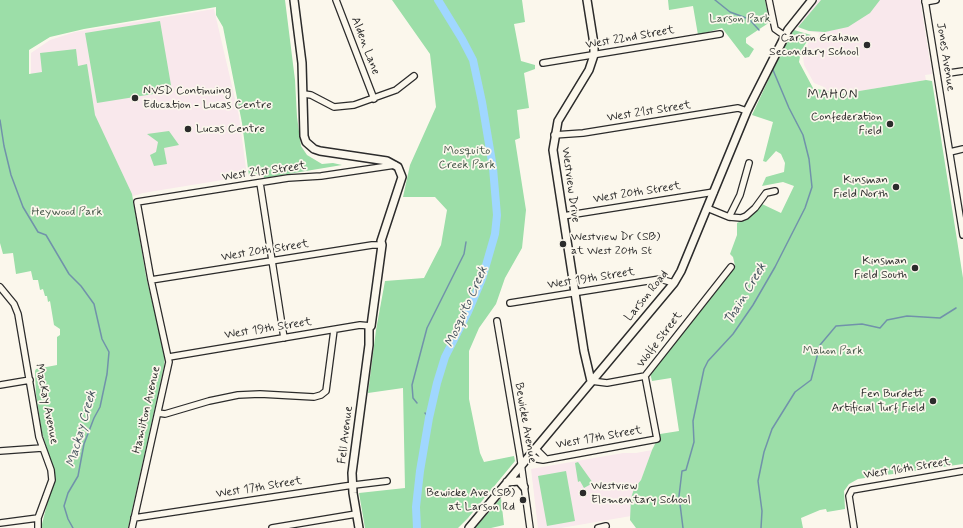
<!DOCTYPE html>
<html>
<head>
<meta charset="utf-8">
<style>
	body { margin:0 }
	canvas { display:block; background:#fbf7ec }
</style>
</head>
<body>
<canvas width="963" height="528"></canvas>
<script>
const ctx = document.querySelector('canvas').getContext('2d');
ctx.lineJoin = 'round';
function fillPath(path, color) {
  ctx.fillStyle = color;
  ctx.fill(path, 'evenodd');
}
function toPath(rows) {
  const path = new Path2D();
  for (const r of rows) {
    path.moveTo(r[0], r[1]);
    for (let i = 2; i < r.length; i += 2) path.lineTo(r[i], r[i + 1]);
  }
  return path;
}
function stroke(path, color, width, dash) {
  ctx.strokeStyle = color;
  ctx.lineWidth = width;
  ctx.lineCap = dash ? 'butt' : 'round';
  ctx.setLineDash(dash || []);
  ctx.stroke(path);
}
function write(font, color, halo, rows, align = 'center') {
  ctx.font = font + ' Mynerve,sans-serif';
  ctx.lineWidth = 3.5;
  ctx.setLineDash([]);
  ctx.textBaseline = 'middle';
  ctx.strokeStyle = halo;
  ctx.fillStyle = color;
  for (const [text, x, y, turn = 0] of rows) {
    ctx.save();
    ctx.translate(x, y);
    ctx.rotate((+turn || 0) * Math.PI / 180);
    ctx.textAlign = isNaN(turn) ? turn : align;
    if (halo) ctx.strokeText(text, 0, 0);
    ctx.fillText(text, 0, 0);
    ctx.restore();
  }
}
fillPath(toPath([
	[816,0,920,0,932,74,925,75,926,80,841,94,825,91,824,87,814,83,804,65,803,57,809,41,818,38,819,33,808,31,796,26],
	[214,9,239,116,247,176,143,193,99,207,31,80,31,53,50,40,75,32],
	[652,450,641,480,631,498,631,516,561,528,538,528,531,469,623,453,636,453]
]), '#f9e8ec');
fillPath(toPath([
	[0,0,285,0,295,80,297,117,301,146,307,155,322,164,333,163,342,165,264,178,263,174,249,176,242,123,223,27,216,15,216,7,84,29,50,37,29,50,29,74,42,72,40,53,76,49,78,66,87,64,95,115,132,194,146,276,165,356,164,366,128,528,41,528,55,473,42,433,36,394,35,371,36,369,57,365,57,337,60,335,60,329,54,325,50,301,48,302,47,296,45,296,43,289,40,290,38,280,33,280,31,271,16,274,13,253,3,254,0,243],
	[392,0,522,0,525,22,514,24,521,61,535,65,535,69,524,73,529,108,517,110,520,138,515,140,526,210,522,248,505,278,496,304,479,328,469,351,469,399,480,453,484,462,514,456,515,461,468,518,458,528,365,528,359,493,405,488,403,388,368,393,376,330,385,281,424,278,441,245,447,210,435,197,403,197,410,165,436,107,430,54],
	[668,0,765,0,769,20,767,24,746,38,746,43,754,49,749,57,745,58,722,28,698,35,693,6,669,10],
	[821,0,880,0,870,13,848,27,825,32,809,31,798,27],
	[160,21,172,91,97,103,85,33],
	[794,30,811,35,801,51,799,62,813,88,841,94,926,80,932,81,963,278,963,464,858,479,849,484,844,491,845,509,827,512,826,509,820,510,801,518,803,528,636,528,630,520,631,498,634,489,641,480,652,450,660,434,679,431,671,378,652,381,650,373,735,266,733,257,730,254,737,235,737,223,749,217,762,204,781,213,794,186,783,182,762,186,766,177,784,172,785,163,781,154,776,151,766,162,763,161,773,122,752,115,787,40],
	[169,131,179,145,164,148,167,164,154,166,150,155,156,152,158,142,147,134],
	[578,462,593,483,584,488,580,481,578,482,575,463],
	[566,471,575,521,547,526,538,476],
	[501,498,504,525,491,528,475,528]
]), '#9cdea8');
stroke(toPath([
	[715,0,730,12,749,19,759,30],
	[0,120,4,146,11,175,23,207,38,232,46,235,69,274,81,286,94,304,102,339,109,352,107,374,100,407,94,418,84,444,78,476,68,493,64,506,68,519,73,528],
	[417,403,413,398,412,385,427,328,464,254,466,242],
	[425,413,429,418],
	[683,528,679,496,682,471,686,470,694,442,693,421,704,369,708,361,733,334,753,305,775,267,805,208,812,187,809,159,803,135,789,108,773,70],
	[761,528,762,511,758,481,764,452,772,429,795,392,811,380,820,345,836,326,862,324,880,328,887,320,907,316,940,318,956,308]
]), '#7192aa', 1.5);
stroke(toPath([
	[417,528,416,507,420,471,429,418,437,383,445,357,468,312,482,279,495,234,497,215,493,168,482,102,473,60,462,39,438,0]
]), '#a0d7ff', 8);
const street = toPath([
	[336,0,374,99],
	[769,0,775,29,785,36],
	[925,0,963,235],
	[925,2,936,0],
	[543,63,720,34],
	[949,73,963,71],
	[304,94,311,95,334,107,354,105,396,90,414,76],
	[554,135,583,133,738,108,747,111],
	[950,152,963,149],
	[260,183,284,338],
	[707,208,729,217,741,218,746,216,755,208,766,193,775,191],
	[563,216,714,192],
	[729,217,740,195,749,163],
	[151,280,372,245,382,245],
	[0,287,14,304,18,314,39,437,51,470,52,480,38,518,38,528],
	[510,303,660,279,674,283],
	[497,321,520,456,530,528],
	[169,357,360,325,371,326],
	[591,381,607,383,645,376],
	[0,385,30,380],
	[158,413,165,414,209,401,238,395,260,394,314,397,321,395,326,391,334,330],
	[535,448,545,458],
	[0,451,42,448],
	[530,454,537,459,543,460,657,439,645,376,731,267],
	[134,518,346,486,387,481],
	[0,523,38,518],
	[132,528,169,362,151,280,137,202,288,178,321,176,395,165],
	[272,528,356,514],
	[598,528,606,526],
	[854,528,849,496,852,490,963,471]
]);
const secondary = toPath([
	[294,0,302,63,304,136,306,142,314,149,320,151,387,161,398,167,402,177,381,241,382,245,371,326,369,328,369,345,352,473,353,493,359,528],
	[587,0,594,44,594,55,589,70,558,121,553,150,584,351,591,381],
	[507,482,519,481,524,487],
	[469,528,674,283,681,271,747,111,788,30,812,0]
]);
stroke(street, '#2b2b2b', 8);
stroke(secondary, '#2b2b2b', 10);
stroke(street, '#fbf7ec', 5.5);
stroke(secondary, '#fbf7ec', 7);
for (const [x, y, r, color] of [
	[867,45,4,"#2b2b2b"],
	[135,98,4,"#2b2b2b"],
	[890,124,4,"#2b2b2b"],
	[188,129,4,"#2b2b2b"],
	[896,187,4,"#2b2b2b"],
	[563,244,4,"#2b2b2b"],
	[915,268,4,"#2b2b2b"],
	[933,401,4,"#2b2b2b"],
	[583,493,4,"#2b2b2b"],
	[523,500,4,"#2b2b2b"]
]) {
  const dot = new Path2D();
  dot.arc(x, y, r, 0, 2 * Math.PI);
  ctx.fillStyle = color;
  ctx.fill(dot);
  stroke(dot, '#fbf7ec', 1.5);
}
write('12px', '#47584a', '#fbf7ec', [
	["Larson Park",740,19],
	["Mosquito",467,151],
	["Creek Park",467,165],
	["Heywood Park",67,212],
	["Mahon Park",833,351]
]);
write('12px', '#2b2b2b', '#fbf7ec', [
	["West 22nd Street",630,38,-10],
	["Alden Lane",365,46,69],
	["Jones Avenue",945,57,81],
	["West 21st Street",649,112,-9],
	["West 21st Street",264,172,-8],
	["Westview Drive",570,185,82],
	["West 20th Street",637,193,-9],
	["West 20th Street",265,251,-9],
	["West 19th Street",591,279,-9],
	["Larson Road",647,296,-51],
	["West 19th Street",268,329,-9],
	["Wolfe Street",660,340,-53],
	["MacKay Avenue",46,404,79],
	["Hamilton Avenue",147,410,-77],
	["Bewicke Avenue",525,423,80],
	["Fell Avenue",346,435,-83],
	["West 17th Street",599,438,-10],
	["West 16th Street",907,469,-9],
	["West 17th Street",259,488,-9]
]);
write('12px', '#2b2b2b', '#fbf7ec', [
	["Carson Graham",859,38],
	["Secondary School",859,52],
	["NVSD Continuing",143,91,"left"],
	["Education - Lucas Centre",143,105,"left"],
	["Confederation",882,117],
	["Field",882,131],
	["Lucas Centre",196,129,"left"],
	["Kinsman",888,180],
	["Field North",888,194],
	["Westview Dr (SB)",571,237,"left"],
	["at West 20th St",571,251,"left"],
	["Kinsman",907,261],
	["Field South",907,275],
	["Fen Burdett",925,394],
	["Artificial Turf Field",925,408],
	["Westview",591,486,"left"],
	["Elementary School",591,500,"left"],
	["Bewicke Ave (SB)",515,493],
	["at Larson Rd",515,507]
], 'right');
ctx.letterSpacing = '1px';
write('13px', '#2b2b2b', '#fbf7ec', [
	["MAHON",833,95]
]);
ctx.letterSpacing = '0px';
write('italic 13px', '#485660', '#fbf7ec', [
	["Thain Creek",746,294,-59],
	["Mosquito Creek",467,307,-66],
	["Mackay Creek",82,429,-74]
]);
</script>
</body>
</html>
